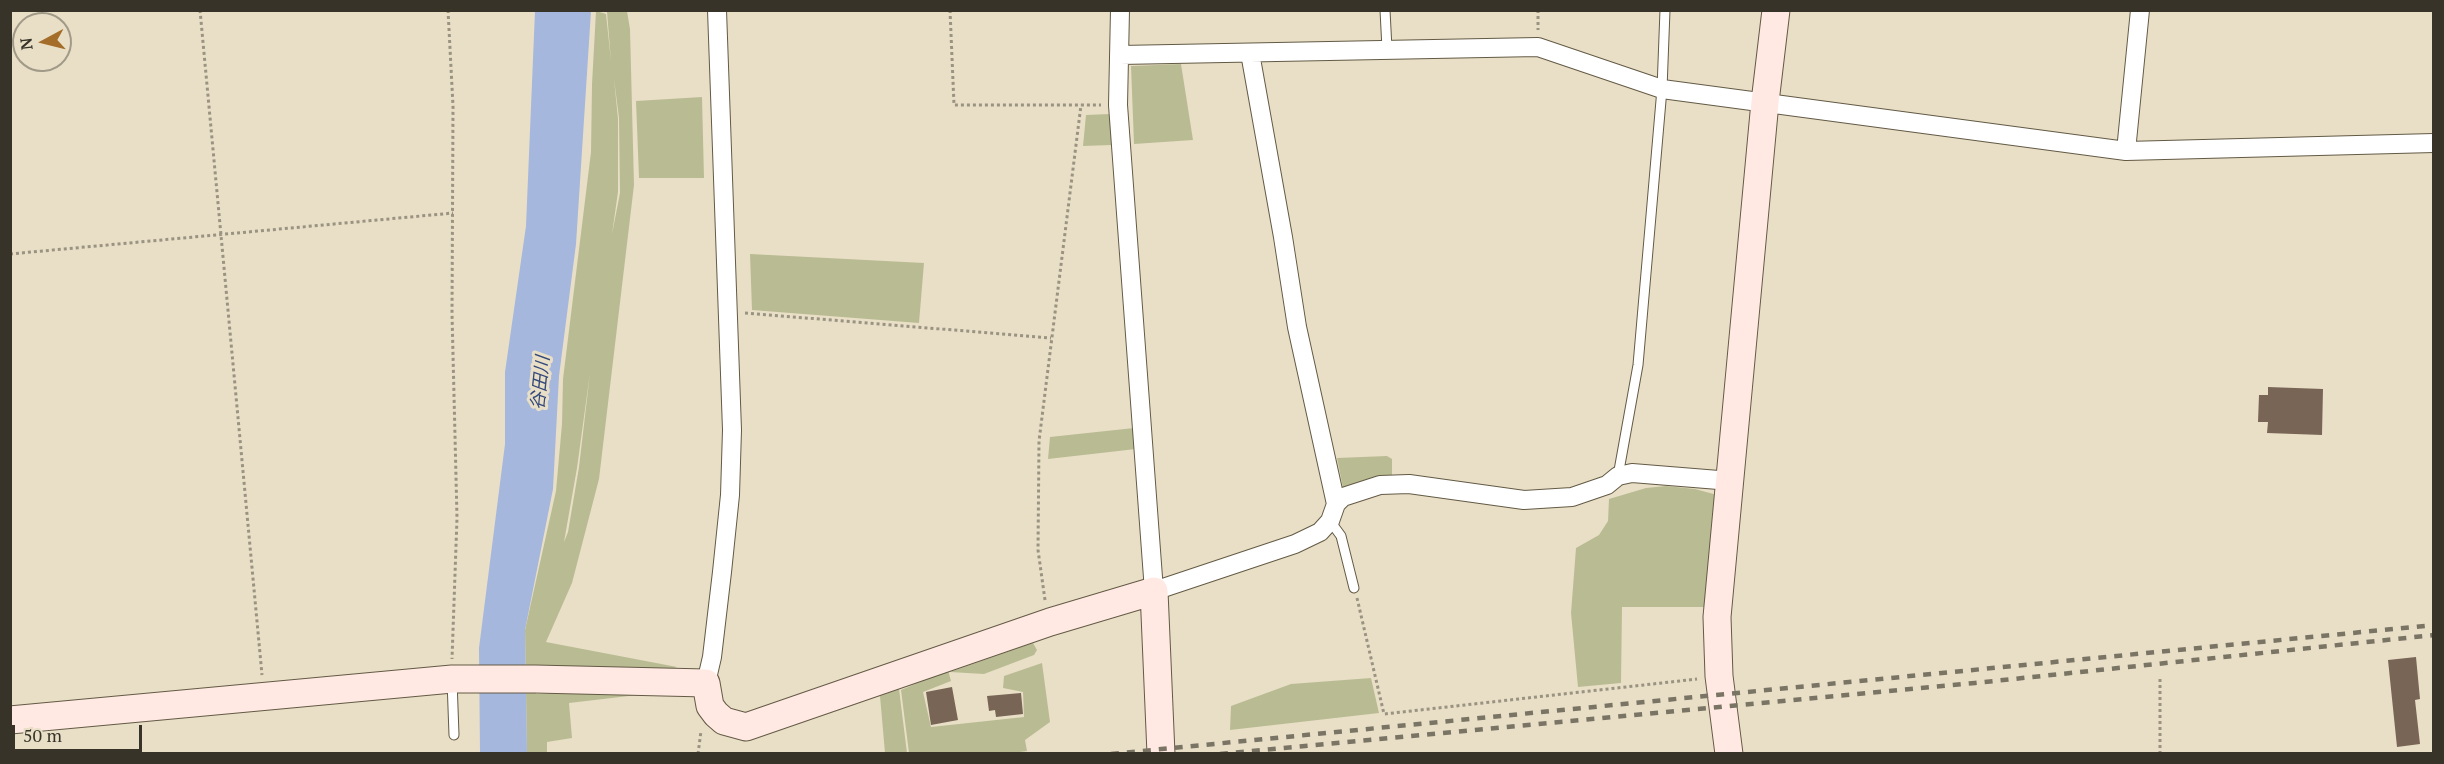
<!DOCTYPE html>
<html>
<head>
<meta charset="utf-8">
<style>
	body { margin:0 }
	#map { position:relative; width:2444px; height:764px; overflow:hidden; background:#e9dfc7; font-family:"PT Serif",serif }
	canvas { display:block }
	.frame { position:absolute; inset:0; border:12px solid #373329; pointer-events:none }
	.north { position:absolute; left:12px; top:12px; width:60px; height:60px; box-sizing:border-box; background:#e9dfc7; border:2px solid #a29a88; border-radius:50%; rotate:263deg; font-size:16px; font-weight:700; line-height:24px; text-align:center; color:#373329 }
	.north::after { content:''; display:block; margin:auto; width:21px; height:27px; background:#a46d29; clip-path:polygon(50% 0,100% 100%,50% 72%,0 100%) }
	.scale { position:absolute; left:12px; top:725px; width:130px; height:27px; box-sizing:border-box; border:3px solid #373329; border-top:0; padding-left:8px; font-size:18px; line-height:21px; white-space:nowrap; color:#373329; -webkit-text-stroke:4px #e9dfc7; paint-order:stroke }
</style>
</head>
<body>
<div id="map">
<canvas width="2444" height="764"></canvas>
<div class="frame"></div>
<div class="north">N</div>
<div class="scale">50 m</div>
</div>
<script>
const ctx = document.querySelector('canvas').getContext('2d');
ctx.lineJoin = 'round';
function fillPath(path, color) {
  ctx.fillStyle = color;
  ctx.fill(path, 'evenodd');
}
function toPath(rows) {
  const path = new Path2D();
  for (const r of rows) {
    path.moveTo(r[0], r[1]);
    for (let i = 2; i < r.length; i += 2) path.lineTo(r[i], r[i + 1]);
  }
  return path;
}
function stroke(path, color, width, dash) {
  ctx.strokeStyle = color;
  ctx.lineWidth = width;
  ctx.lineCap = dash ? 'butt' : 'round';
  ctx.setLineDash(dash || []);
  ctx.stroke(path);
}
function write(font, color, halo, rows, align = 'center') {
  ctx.font = font + ' "PT Serif","Noto Sans JP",serif';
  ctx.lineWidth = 6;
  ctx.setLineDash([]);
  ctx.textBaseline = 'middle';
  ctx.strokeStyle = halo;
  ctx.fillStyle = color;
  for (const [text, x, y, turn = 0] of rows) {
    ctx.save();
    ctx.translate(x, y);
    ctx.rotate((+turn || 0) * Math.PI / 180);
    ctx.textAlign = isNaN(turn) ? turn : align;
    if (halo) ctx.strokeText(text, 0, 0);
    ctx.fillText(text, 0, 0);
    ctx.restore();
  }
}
fillPath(toPath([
	[596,11,606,14,611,61,607,12,602,11,627,11,630,29,634,185,599,479,572,583,546,642,677,667,663,673,536,673,536,694,656,689,670,693,670,696,646,694,569,703,572,738,547,742,547,753,527,754,525,630,556,491,562,424,563,379,591,152,592,84],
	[614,79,619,118,620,193,612,234,618,192,618,119],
	[590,373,579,467,568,532,564,542,577,468],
	[1181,64,1193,140,1134,144,1131,66],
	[702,97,704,178,639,178,636,101],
	[1110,114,1112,145,1083,146,1086,115],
	[750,254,924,263,919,323,752,310],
	[1134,428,1136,449,1048,459,1050,437],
	[1387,456,1392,459,1392,476,1343,488,1337,458],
	[1666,486,1695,489,1721,496,1709,607,1622,607,1621,683,1578,687,1571,613,1576,548,1599,535,1608,521,1609,499,1646,488],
	[1033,643,1037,650,1034,655,984,674,950,672],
	[1042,663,1050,722,1025,740,1027,751,1005,754,909,753,901,690,948,670,951,681,923,692,931,727,1024,717,1023,692,1003,688,1004,676],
	[1371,678,1379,713,1230,730,1231,706,1291,684],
	[899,689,907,753,885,753,880,696]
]), '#b9bc93');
fillPath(toPath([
	[535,11,591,11,576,244,559,376,553,489,525,630,527,753,480,754,479,648,505,444,505,372,526,226]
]), '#a5b7dd');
fillPath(toPath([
	[2268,387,2323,389,2322,435,2267,433,2268,422,2258,422,2259,395,2268,395],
	[2416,657,2420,699,2415,700,2420,744,2397,747,2388,660],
	[952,687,958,720,931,725,926,692],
	[1021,693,1023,714,996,717,995,710,989,711,987,696]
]), '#786556');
const lane = toPath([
	[1385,10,1387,49],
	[1618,476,1638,365,1662,89,1665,10],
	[1330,521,1341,536,1354,588],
	[452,680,454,735]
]);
const street = toPath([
	[1120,10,1118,105,1154,591,1295,544,1320,532,1330,521,1336,504,1343,497,1380,485,1409,484,1524,500,1572,497,1607,485,1618,476,1632,473,1731,481],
	[1250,53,1283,237,1297,327,1336,504],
	[1120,55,1538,47,1662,89,2126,151,2434,143],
	[2126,151,2140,10],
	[706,683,712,657,722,572,730,495,732,430,717,10]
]);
const secondary = toPath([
	[10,720,452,679,535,679,706,683,710,706,716,714,724,721,746,727,1050,622,1154,591,1161,754],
	[1729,754,1719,676,1717,617,1765,102,1776,10]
]);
stroke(lane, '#635a45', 11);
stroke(street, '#635a45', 20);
stroke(secondary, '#635a45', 29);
stroke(toPath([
	[200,10,262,675],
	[448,10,453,106,452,313,457,518,452,659],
	[950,10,954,105,1101,105],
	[1538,10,1538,30],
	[10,254,453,213],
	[745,313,1051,338],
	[1357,598,1384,714,1697,679],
	[1045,600,1038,550,1039,441,1081,105],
	[698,754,701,731],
	[2160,754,2160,677]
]), '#9a9381', 3, [3, 3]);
stroke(lane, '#fff', 9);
stroke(street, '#fff', 18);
stroke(secondary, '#ffe9e2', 27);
stroke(toPath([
	[1111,754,2434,625],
	[1220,754,1975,683,2434,635]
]), '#7a7464', 4.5, [8, 8]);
write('italic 18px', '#33497b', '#e9dfc7', [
	["谷田川",541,383,-84]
]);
</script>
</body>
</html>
